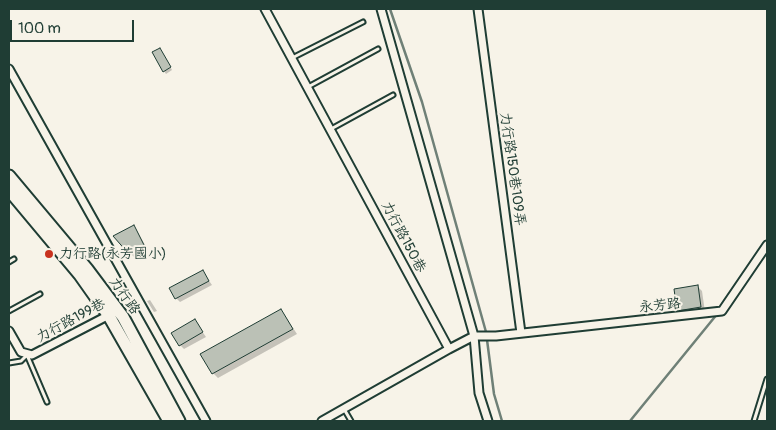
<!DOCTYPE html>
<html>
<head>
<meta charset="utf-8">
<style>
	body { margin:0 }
	#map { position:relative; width:776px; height:430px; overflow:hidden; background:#f7f3e8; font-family:Pangolin,sans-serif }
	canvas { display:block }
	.frame { position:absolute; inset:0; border:10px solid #1f3d34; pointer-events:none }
	.scale { position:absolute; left:10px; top:20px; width:124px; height:22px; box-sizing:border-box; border:2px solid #1f3d34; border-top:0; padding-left:6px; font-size:15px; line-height:18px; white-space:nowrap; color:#1f3d34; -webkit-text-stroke:4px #f7f3e8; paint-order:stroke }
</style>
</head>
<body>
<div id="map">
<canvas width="776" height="430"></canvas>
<div class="frame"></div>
<div class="scale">100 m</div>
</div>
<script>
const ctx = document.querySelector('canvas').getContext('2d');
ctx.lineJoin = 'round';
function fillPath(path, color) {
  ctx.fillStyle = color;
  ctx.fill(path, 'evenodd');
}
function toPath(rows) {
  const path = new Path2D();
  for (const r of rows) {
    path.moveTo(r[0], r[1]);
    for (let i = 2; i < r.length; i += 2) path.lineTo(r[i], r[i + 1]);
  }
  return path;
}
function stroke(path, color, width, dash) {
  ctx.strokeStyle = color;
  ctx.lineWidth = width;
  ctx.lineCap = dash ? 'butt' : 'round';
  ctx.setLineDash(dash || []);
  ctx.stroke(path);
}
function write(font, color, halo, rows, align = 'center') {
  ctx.font = font + ' Pangolin,"LXGW WenKai TC",sans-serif';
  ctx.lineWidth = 4;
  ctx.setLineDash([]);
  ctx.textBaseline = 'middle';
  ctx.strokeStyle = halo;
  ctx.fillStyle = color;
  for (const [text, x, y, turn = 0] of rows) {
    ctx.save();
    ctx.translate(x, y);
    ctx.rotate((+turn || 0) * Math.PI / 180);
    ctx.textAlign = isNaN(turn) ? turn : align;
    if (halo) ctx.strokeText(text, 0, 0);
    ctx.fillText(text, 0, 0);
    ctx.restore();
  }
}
fillPath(toPath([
	[162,52,172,70,166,74,164,71],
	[134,226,148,250,134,257,115,237],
	[203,272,212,285,180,302,176,298],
	[698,287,702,291,705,312,683,315,678,310],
	[150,300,157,311,154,312,147,301],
	[281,310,297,334,218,378,213,373],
	[195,321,206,337,184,349,180,345]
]), '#0003');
stroke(toPath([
	[390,9,422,102,486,332,494,394,502,421],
	[630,421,718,313]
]), '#6f8077', 2.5);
const building = toPath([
	[160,48,171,67,163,72,152,52,160,48],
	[134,225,144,245,128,253,113,236,134,225],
	[203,270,209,281,175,299,169,288,203,270],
	[698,285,701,307,677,311,674,289,698,285],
	[281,309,293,329,212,374,200,354,281,309],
	[195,319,203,332,179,346,171,333,195,319]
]);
fillPath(building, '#bbc1b6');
stroke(building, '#1f3d34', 1);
const service = toPath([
	[292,58,363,22],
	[308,87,378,49],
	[331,129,393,95],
	[9,262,14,259],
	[9,311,40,294],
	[9,363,21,361,27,355,47,402],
	[344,409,351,421],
	[754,421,767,379]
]);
const minor = toPath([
	[265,9,449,349,322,421],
	[381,9,474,336,479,393,488,421],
	[478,9,521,333],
	[9,69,206,421],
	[9,331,21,352,32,355,111,314],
	[449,349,474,336,496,336,722,311,767,245]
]);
const primary = toPath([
	[9,176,87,269,123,317,179,421],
	[9,190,80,275,109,316,169,421]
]);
stroke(service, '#1f3d34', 7);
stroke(minor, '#1f3d34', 11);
stroke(primary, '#1f3d34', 15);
stroke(service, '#f7f3e8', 3);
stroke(minor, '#f7f3e8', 7);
stroke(primary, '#f7f3e8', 11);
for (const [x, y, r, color] of [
	[49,254,5,"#c8321e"]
]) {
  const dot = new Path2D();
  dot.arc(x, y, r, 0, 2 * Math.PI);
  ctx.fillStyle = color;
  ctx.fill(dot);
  stroke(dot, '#f7f3e8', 2);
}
write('14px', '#1f3d34', '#f7f3e8', [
	["力行路150巷109弄",512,169,82],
	["力行路150巷",403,237,62],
	["力行路",124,296,55],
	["永芳路",660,306,-6],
	["力行路199巷",71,321,-28]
]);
write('14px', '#1f3d34', '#f7f3e8', [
	["力行路(永芳國小)",59,254]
], 'left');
</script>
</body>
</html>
